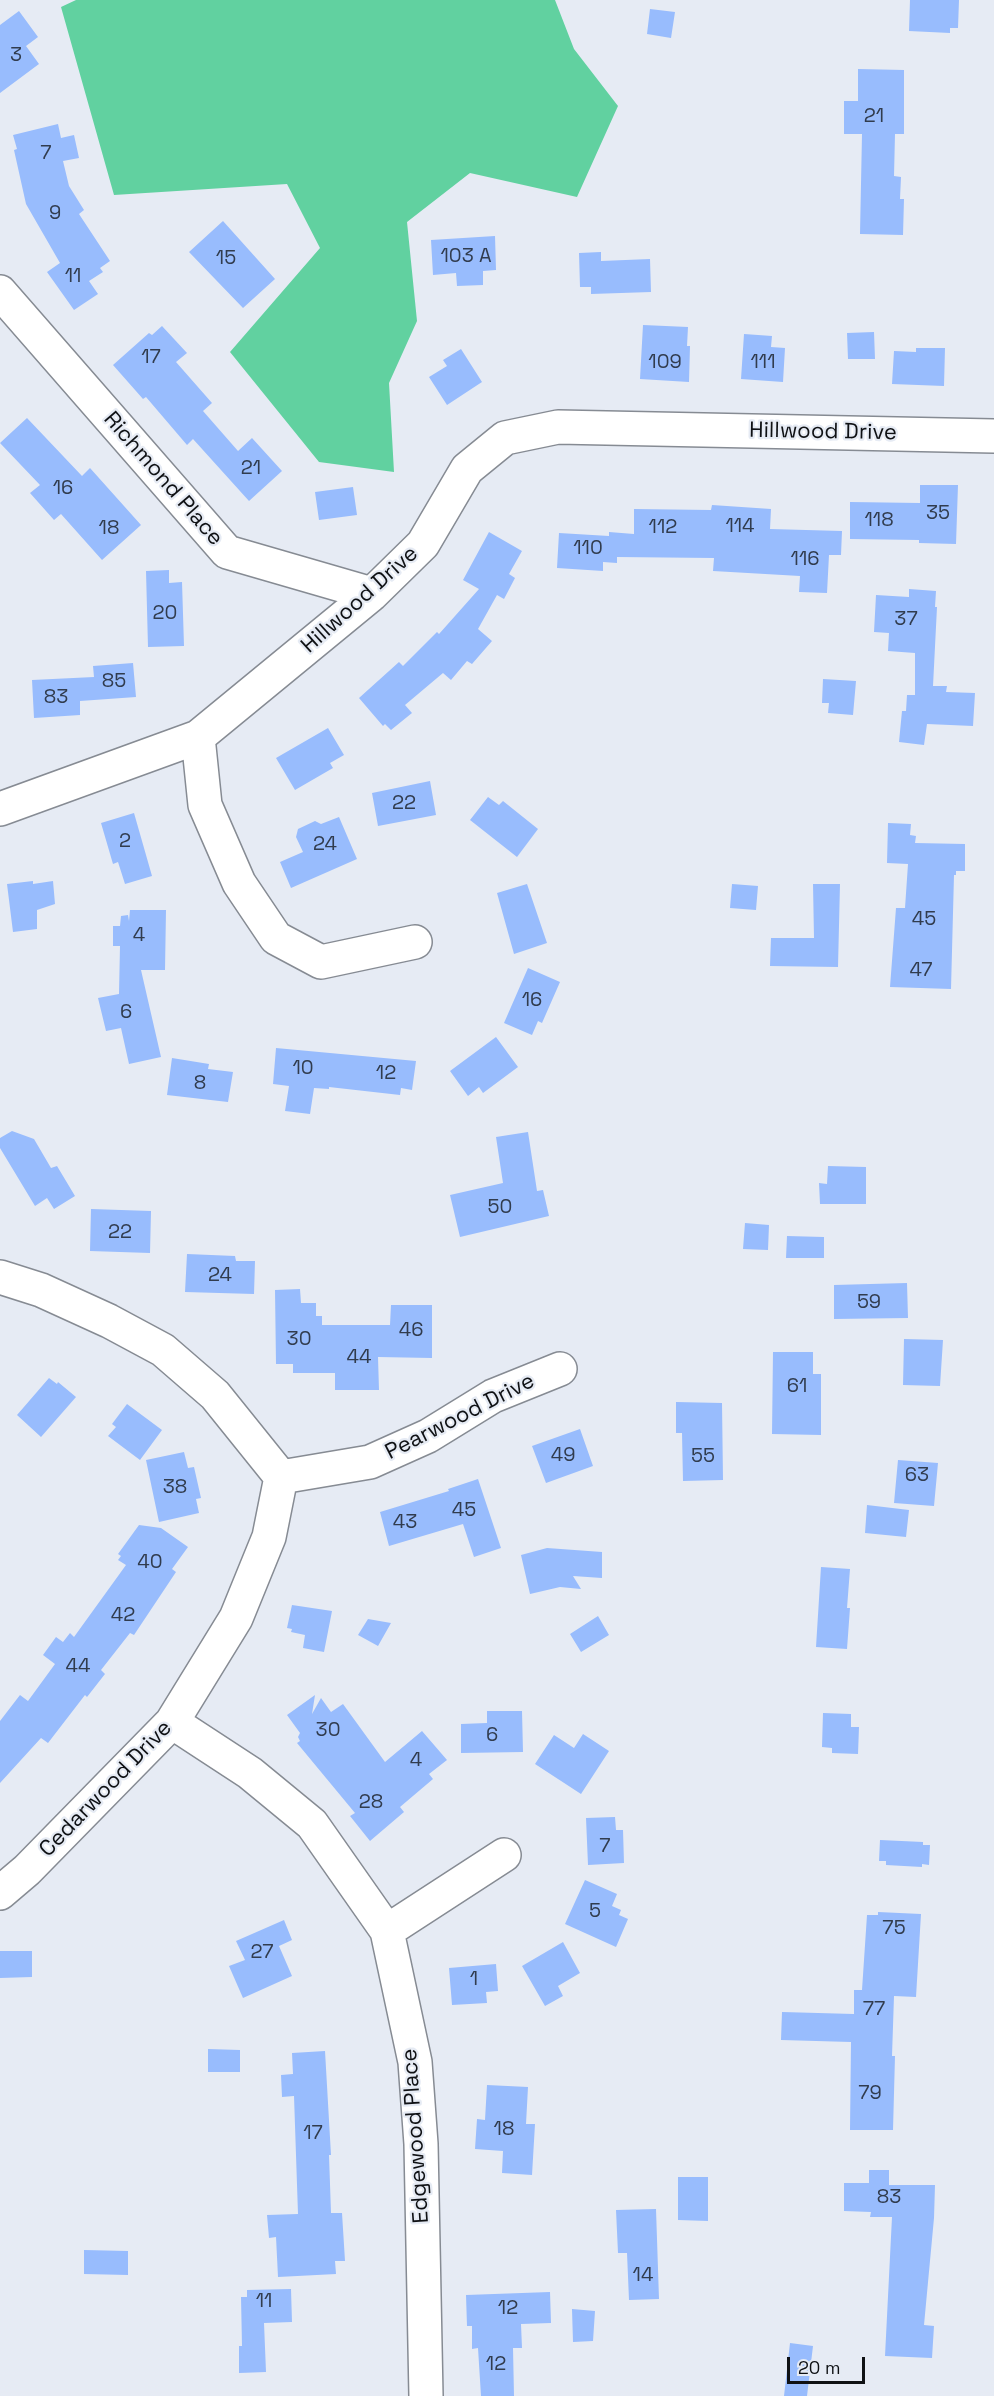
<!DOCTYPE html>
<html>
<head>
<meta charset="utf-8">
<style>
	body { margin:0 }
	#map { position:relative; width:994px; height:2396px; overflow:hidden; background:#e6ebf4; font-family:"Space Grotesk",sans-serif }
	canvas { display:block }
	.scale { position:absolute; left:787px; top:2357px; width:78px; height:27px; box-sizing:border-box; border:3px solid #0f1114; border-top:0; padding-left:8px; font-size:18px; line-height:21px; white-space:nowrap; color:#0f1114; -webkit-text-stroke:4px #e6ebf4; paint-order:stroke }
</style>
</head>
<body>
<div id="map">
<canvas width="994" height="2396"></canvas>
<div class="scale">20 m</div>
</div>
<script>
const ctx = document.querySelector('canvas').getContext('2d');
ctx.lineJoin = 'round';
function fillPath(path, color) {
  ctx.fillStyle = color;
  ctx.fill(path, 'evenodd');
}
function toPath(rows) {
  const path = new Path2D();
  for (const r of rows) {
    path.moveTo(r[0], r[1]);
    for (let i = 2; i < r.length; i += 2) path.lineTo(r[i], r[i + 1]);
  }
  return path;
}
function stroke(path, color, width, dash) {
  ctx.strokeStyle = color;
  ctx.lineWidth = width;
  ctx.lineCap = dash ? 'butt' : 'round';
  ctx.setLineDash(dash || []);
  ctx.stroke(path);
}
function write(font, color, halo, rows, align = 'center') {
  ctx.font = font + ' "Space Grotesk",sans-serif';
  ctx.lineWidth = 4.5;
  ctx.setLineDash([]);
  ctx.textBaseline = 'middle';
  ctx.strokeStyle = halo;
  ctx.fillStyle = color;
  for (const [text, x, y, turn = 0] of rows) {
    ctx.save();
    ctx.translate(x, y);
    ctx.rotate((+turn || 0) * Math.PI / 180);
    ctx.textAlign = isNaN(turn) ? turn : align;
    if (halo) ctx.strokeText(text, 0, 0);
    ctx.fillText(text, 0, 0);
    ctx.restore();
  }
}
fillPath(toPath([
	[76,0,555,0,574,49,618,106,577,197,470,173,407,222,417,321,389,383,394,472,319,462,230,352,320,248,287,184,114,195,61,7]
]), '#61d1a0');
fillPath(toPath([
	[910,0,959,0,958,28,950,28,950,33,909,31],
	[650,9,675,12,671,38,647,34],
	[19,11,38,37,26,46,39,64,0,93,0,25],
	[858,69,904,70,904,134,895,134,894,176,901,177,900,199,904,199,903,235,860,234,862,134,844,134,844,101,858,101],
	[58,124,61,138,74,135,79,158,63,161,69,186,84,210,79,214,110,261,100,268,103,272,89,281,98,294,74,310,47,272,60,263,26,204,14,150,17,149,13,135],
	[223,221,275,279,243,308,189,252],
	[495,236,496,270,483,271,483,285,457,286,456,273,433,275,431,240],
	[601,252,601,261,650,259,651,292,591,294,591,287,580,287,579,253],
	[643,325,688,327,687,346,690,346,689,382,640,379],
	[162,326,187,353,176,362,212,403,203,411,238,451,252,438,282,471,249,501,193,439,187,445,146,397,143,399,113,365,149,333,152,335],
	[874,332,875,359,848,359,847,333],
	[744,334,772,336,771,347,785,348,783,382,741,379],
	[916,348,945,348,944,386,892,384,894,351,916,352],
	[461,349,482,382,447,405,429,377,447,366,443,360],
	[27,418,82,476,90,468,141,525,102,560,61,514,54,520,30,493,40,485,0,443],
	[920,485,958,485,956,544,919,543,919,540,850,539,850,502,920,503],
	[353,487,357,515,319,520,315,492],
	[712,505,771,509,770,529,842,531,841,555,829,555,827,593,799,592,800,576,713,571,714,558,617,557,617,563,603,562,603,571,557,568,559,533,609,536,609,532,634,534,634,509,711,510],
	[489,532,522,551,509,574,515,578,504,599,497,595,478,629,492,641,472,664,467,661,451,680,443,673,405,705,412,713,391,730,385,724,383,726,359,698,399,662,403,666,437,632,439,634,479,589,463,580],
	[169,570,169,583,182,582,184,646,148,647,146,571],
	[909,589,936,591,935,607,937,607,933,686,947,686,946,692,975,693,973,726,927,724,924,745,899,742,902,711,906,711,907,695,915,695,915,653,888,651,889,633,874,632,876,595,909,597],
	[133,663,136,697,80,701,80,715,34,718,32,680,94,677,93,666],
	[823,679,856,681,853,715,828,713,829,703,822,703],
	[328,728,344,755,330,763,333,768,295,790,276,758],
	[430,781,436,815,378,826,372,793],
	[488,797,499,805,503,801,538,829,517,857,470,820],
	[134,813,152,876,125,884,118,862,113,864,101,823],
	[339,817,357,859,291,888,280,862,303,852,296,837,298,829,315,821,321,824],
	[888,823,911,824,910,835,916,836,915,843,965,844,965,871,956,871,956,875,954,875,951,989,890,987,896,908,905,908,908,864,887,863],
	[33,881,33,884,53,881,55,904,37,910,37,929,13,932,7,884],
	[527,884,547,943,514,954,497,893],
	[732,884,758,886,756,910,730,908],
	[813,884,840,884,838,967,770,966,771,938,814,938],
	[130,910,166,910,165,970,141,970,161,1057,129,1064,121,1028,106,1031,98,998,119,994,120,946,113,946,113,926,120,926,121,916,128,915,129,921],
	[528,968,560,982,542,1023,538,1021,532,1035,504,1023],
	[496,1037,518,1067,483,1093,479,1087,468,1096,450,1071],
	[276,1048,416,1061,412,1090,401,1088,400,1095,329,1087,329,1089,314,1088,310,1114,285,1111,289,1086,273,1084],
	[172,1058,209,1064,208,1069,233,1072,228,1102,167,1095],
	[12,1131,34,1139,51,1168,57,1166,75,1196,54,1209,47,1198,35,1206,0,1148,0,1138],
	[528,1132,537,1191,543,1190,549,1216,460,1237,450,1195,503,1183,496,1137],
	[828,1166,866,1167,866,1204,820,1204,819,1183,827,1184],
	[91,1209,151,1211,150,1253,90,1251],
	[745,1223,769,1225,768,1250,743,1249],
	[787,1236,824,1237,824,1258,786,1258],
	[187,1254,235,1256,236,1261,255,1261,254,1294,185,1292],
	[907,1283,908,1318,834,1319,834,1285],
	[300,1289,301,1303,316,1303,316,1316,322,1316,322,1325,390,1325,391,1305,432,1305,432,1358,378,1357,379,1390,335,1390,335,1373,293,1373,293,1364,276,1364,275,1290],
	[904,1339,943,1340,940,1386,903,1385],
	[773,1352,813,1352,813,1374,821,1374,821,1435,772,1434],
	[49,1378,57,1384,58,1382,76,1397,41,1437,17,1415],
	[676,1402,722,1403,723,1480,683,1481,682,1433,676,1433],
	[127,1404,162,1430,140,1460,108,1436,116,1427,112,1424],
	[580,1429,593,1466,546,1483,532,1446],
	[184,1452,188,1468,194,1467,201,1498,196,1499,199,1513,159,1522,146,1460],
	[898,1460,938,1463,934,1506,894,1503],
	[478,1479,501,1548,474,1557,463,1524,389,1546,380,1512,449,1491,448,1489],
	[867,1505,909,1510,906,1537,865,1533],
	[139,1525,161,1528,188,1547,172,1569,176,1572,134,1635,130,1633,101,1670,105,1674,87,1697,85,1695,48,1743,41,1738,0,1783,0,1721,20,1695,28,1701,55,1664,43,1655,56,1637,63,1642,70,1633,74,1637,126,1565,118,1560,121,1556,118,1554],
	[547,1548,602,1552,602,1578,573,1576,581,1589,560,1587,530,1594,521,1555],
	[821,1567,850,1569,847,1608,850,1608,847,1649,816,1647],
	[292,1605,332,1611,324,1652,303,1648,305,1635,291,1632,292,1629,287,1628],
	[598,1616,609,1635,581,1652,570,1634],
	[368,1619,391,1623,378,1646,358,1635],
	[315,1695,312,1714,321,1698,331,1712,343,1704,385,1762,422,1731,447,1760,429,1774,433,1779,400,1807,404,1812,370,1841,350,1816,355,1813,297,1743,300,1741,298,1737,300,1733,287,1715],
	[487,1711,522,1711,523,1752,461,1753,461,1724,487,1723],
	[823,1713,851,1714,851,1727,859,1727,858,1754,832,1753,832,1748,822,1747],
	[583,1734,609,1751,581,1794,535,1764,554,1735,574,1748],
	[615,1817,616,1830,623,1830,624,1863,588,1865,586,1818],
	[880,1840,923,1842,923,1845,930,1845,929,1865,922,1864,922,1867,886,1865,886,1861,879,1861],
	[585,1880,617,1894,612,1906,621,1910,619,1915,628,1919,616,1947,565,1924],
	[878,1912,921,1914,916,1997,894,1996,892,2056,895,2056,893,2130,850,2130,851,2042,781,2040,782,2012,854,2014,854,1990,862,1990,867,1915,878,1915],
	[284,1920,292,1940,279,1946,292,1976,243,1998,229,1966,245,1960,236,1941],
	[563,1942,580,1973,558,1986,563,1996,545,2006,522,1966],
	[0,1951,32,1951,32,1977,0,1978],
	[496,1964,498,1991,486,1992,487,2003,452,2005,449,1968],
	[208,2049,240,2050,240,2072,208,2072],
	[325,2051,331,2155,329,2155,331,2213,342,2213,345,2261,335,2261,336,2274,278,2277,276,2237,269,2238,267,2215,298,2214,294,2096,282,2097,281,2075,293,2074,292,2053],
	[487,2085,528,2087,526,2124,535,2124,532,2175,502,2173,503,2151,475,2149,477,2119,485,2120],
	[869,2170,889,2170,889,2185,935,2185,934,2218,924,2325,934,2326,932,2358,885,2356,892,2217,870,2217,871,2212,844,2211,844,2183,869,2183],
	[678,2177,708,2177,708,2221,678,2220],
	[656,2209,659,2299,629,2300,627,2253,618,2253,616,2210],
	[84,2250,128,2251,128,2275,84,2274],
	[291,2289,292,2322,264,2323,266,2372,239,2373,239,2346,242,2346,241,2297,247,2297,247,2290],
	[550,2292,551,2323,521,2324,522,2348,513,2348,514,2396,481,2396,478,2348,472,2349,472,2326,467,2326,466,2295],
	[572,2309,595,2311,593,2341,573,2342],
	[790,2343,813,2346,807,2396,784,2396]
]), '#98bcfd');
const minor = toPath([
	[0,292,227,552,372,594],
	[198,737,205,805,239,883,276,938,321,962,415,942],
	[0,809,198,737,372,594,423,544,467,469,505,438,558,427,994,436],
	[0,1277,41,1290,109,1321,163,1350,215,1395,281,1477],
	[281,1477,370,1462,428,1436,493,1396,560,1369],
	[172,1722,250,1773,312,1824,387,1931,415,2062,421,2144,426,2396],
	[0,1893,27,1870,172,1722,236,1618,269,1537,281,1477],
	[387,1931,504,1855]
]);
stroke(minor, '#868b93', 36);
stroke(minor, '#fff', 33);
write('20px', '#313c4e', null, [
	["3",16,56],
	["21",874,117],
	["7",46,154],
	["9",55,214],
	["103 A",466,257],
	["15",226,259],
	["11",73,277],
	["17",151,358],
	["109",665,363],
	["111",763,363],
	["21",251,469],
	["16",63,489],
	["35",938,514],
	["118",879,521],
	["114",740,527],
	["112",663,528],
	["18",109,529],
	["110",588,549],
	["116",805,560],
	["20",165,614],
	["37",906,620],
	["85",114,682],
	["83",56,698],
	["22",404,804],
	["2",125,842],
	["24",325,845],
	["45",924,920],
	["4",139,936],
	["47",921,971],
	["16",532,1001],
	["6",126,1013],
	["10",303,1069],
	["12",386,1074],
	["8",200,1084],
	["50",500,1208],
	["22",120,1233],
	["24",220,1276],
	["59",869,1303],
	["46",411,1331],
	["30",299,1340],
	["44",359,1358],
	["61",797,1387],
	["49",563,1456],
	["55",703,1457],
	["63",917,1476],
	["38",175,1488],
	["45",464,1511],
	["43",405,1523],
	["40",150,1563],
	["42",123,1616],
	["44",78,1667],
	["30",328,1731],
	["6",492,1736],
	["4",416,1761],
	["28",371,1803],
	["7",605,1847],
	["5",595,1912],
	["75",894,1929],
	["27",262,1953],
	["1",474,1980],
	["77",874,2010],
	["79",870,2094],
	["18",504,2130],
	["17",313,2134],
	["83",889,2198],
	["14",643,2276],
	["11",264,2302],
	["12",508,2309],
	["12",496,2365]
]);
write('22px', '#0f1114', '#e6ebf4', [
	["Hillwood Drive",823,432,1],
	["Richmond Place",163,479,49],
	["Hillwood Drive",360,600,-42],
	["Pearwood Drive",460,1417,-27],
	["Cedarwood Drive",106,1789,-46],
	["Edgewood Place",416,2136,-94]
]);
</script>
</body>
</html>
